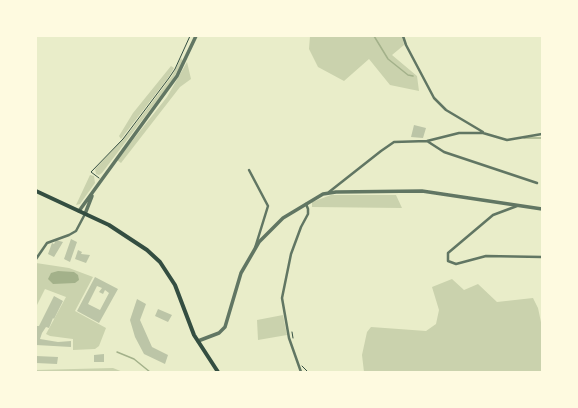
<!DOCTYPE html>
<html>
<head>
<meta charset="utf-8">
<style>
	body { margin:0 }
	#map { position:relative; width:578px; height:408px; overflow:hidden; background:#e9edc9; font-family:"Noto Serif",serif }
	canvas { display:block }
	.frame { position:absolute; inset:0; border:37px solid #fefae0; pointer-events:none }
</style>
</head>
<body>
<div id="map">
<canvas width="578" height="408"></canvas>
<div class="frame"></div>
</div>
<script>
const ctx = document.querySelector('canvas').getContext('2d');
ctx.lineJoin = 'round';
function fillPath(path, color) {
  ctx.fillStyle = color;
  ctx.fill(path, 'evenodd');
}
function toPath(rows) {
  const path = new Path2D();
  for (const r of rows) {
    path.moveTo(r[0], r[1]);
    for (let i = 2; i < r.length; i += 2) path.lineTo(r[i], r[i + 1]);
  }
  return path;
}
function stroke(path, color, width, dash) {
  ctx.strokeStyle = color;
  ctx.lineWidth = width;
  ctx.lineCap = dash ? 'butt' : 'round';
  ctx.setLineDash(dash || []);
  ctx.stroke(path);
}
fillPath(toPath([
	[310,36,402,36,404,45,392,55,417,76,419,91,390,85,369,59,344,81,318,67,309,49],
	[181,58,183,61,171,82,102,173,99,175,96,174,95,169,131,130,172,76],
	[187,62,191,79,180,87,121,163,117,160,167,97],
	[171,66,174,68,168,78,121,139,119,136,133,113],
	[90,175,94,176,95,183,80,204,76,205],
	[331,195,396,195,402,208,312,207,312,202],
	[36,263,69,268,93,277,75,311,106,328,99,346,95,349,73,350,73,339,50,336,46,334,66,297,45,289,36,307],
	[452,279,464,290,478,284,497,302,533,298,538,308,542,327,542,372,364,372,362,355,367,332,371,327,426,331,436,324,439,310,432,287],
	[283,315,287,335,258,340,257,320],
	[113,368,123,372,36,372,36,370]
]), '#cad2ad');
fillPath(toPath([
	[58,271,74,272,78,275,79,280,75,283,53,284,48,279,51,273]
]), '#a3b18a');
stroke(toPath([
	[374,36,388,59,408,75,413,76],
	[524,138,542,138],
	[117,352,134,359,150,372]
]), '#a3b18a', 1.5);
fillPath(toPath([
	[414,125,426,128,423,138,411,137],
	[71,239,77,242,70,262,64,259],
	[56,240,63,242,54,257,48,254,52,243,54,244],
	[78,250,82,252,81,254,90,255,86,263,75,259],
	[95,277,118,289,99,323,77,311],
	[97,286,102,288,99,292,103,294,105,290,109,293,100,310,88,304],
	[54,296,63,301,54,319,53,318,49,328,46,327,42,333,40,339,58,342,71,341,71,347,36,345,36,328,37,326,39,326],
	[137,299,146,304,140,320,152,347,168,355,165,364,144,354,135,337,130,320],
	[158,309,172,315,168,322,155,316],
	[104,354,104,362,94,362,94,355],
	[36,356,58,357,57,364,36,363]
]), '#bcc5a7');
stroke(toPath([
	[99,178,91,172,123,139,169,78,175,69,190,36],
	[292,332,293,338],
	[302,366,308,372]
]), '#344e41', 1);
stroke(toPath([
	[403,36,406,45,434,98,446,110,483,132],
	[427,141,444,152,537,183],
	[249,170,268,206,255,248],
	[329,192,381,151,394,142,427,141,459,133,483,133,507,140,542,134],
	[517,206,493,215,448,253,448,261,456,264,486,256,542,257],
	[36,259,47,243,69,235,76,231,85,214],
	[301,372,289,338,282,298,291,254,301,227,308,214,308,209,306,204]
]), '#617663', 2.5);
stroke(toPath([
	[79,211,177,76,196,36],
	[85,214,92,196],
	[198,341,219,333,225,327,241,273,259,242,283,218,323,194,336,192,422,191,542,209]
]), '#617663', 3.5);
stroke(toPath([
	[36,191,109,225,147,250,160,262,175,285,194,335,218,372]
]), '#344e41', 4);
</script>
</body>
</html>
